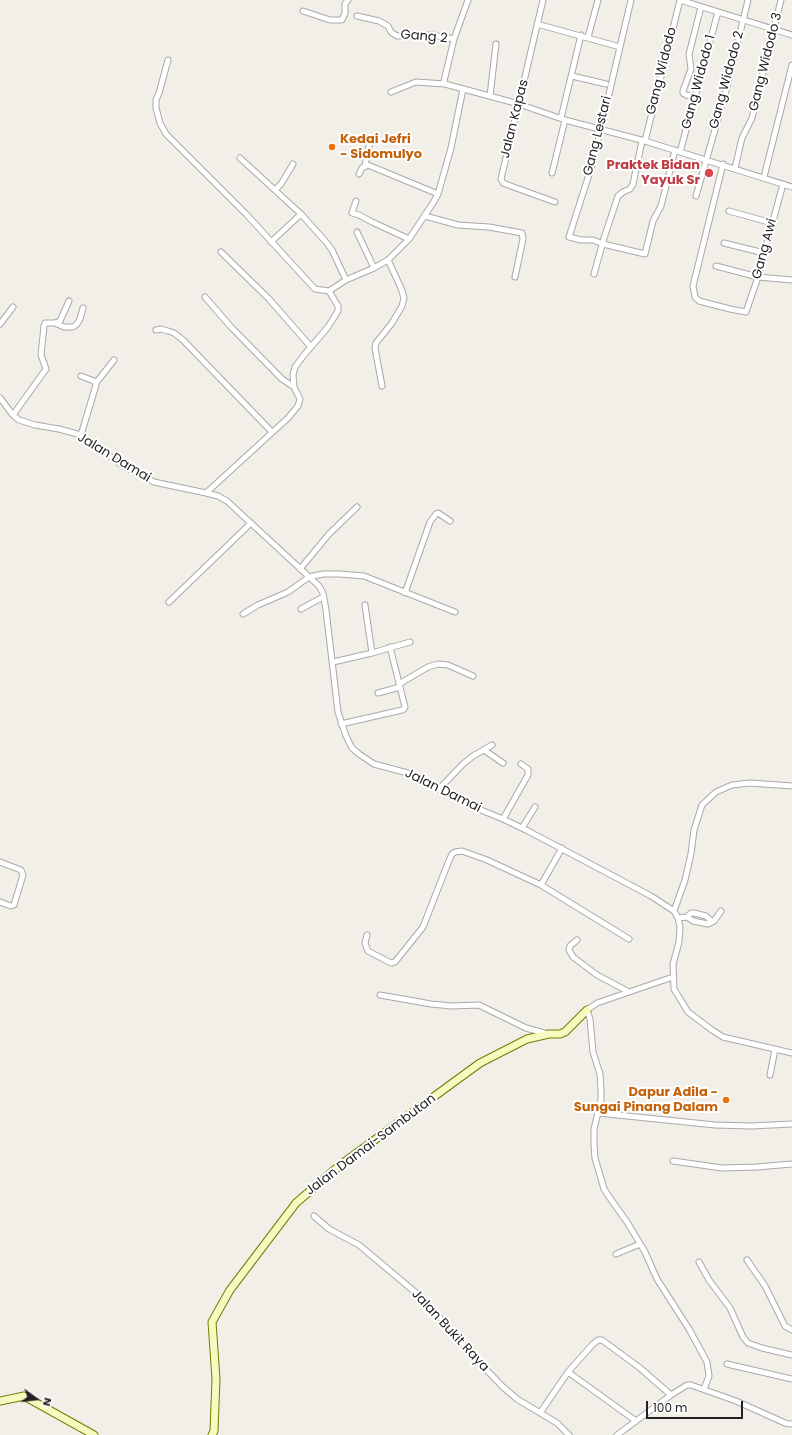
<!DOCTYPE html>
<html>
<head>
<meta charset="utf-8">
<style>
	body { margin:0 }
	#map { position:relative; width:792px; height:1435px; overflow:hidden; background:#f2efe9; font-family:Poppins,sans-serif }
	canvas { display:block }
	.north { position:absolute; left:16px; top:1379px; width:40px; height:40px; -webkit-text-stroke:3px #fff; paint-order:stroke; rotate:105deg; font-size:11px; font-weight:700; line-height:16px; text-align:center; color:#222 }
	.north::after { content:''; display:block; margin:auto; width:14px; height:18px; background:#222; clip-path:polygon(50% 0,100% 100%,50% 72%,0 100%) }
	.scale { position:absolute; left:646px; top:1401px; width:97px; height:18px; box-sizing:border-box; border:2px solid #222; border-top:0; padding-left:5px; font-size:12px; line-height:14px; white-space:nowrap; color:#222; -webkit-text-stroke:3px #fff; paint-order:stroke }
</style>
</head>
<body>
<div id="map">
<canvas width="792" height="1435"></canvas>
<div class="north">N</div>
<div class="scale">100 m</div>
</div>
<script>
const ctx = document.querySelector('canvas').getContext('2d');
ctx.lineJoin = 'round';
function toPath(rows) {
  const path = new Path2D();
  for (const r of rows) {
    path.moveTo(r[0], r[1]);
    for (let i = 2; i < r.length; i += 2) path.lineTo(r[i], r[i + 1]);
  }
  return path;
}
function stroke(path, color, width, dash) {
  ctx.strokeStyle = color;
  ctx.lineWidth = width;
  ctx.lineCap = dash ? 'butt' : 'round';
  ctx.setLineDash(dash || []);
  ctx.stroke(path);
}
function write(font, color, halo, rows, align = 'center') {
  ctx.font = font + ' Poppins,sans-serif';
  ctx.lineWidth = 4;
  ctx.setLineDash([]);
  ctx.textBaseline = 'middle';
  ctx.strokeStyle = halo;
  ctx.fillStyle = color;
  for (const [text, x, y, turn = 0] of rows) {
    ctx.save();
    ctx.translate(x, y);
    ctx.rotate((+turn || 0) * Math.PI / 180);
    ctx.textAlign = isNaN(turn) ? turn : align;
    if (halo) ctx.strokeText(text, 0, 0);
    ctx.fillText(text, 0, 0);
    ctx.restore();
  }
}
const street = toPath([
	[543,0,501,179,503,183,508,185,555,202],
	[631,0,593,162,569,237,581,240,593,240,603,244,645,254,653,221,661,206,675,150],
	[680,0,792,35],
	[303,11,330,20,342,20,345,13,345,4,348,0],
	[357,16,379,21,388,26,391,32,397,36,404,36,432,35,454,39],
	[537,24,620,47],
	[588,37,598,0],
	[168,60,159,93,156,100,156,108,160,123,166,134,246,214,315,289,329,291,338,306,338,311,328,327,304,355,295,367,293,375,294,387,300,399,298,406,288,418,206,493],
	[572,76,606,84],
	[445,84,444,81,454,39,468,0],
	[391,92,416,82,445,84,519,104,565,120,645,141,792,187],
	[490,96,496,44],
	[695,97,686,95,683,93,683,91,691,69,689,54,701,7],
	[561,118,581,35],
	[645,141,680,0],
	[680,152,718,12],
	[240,158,301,214,326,242,332,250,346,280],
	[723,164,693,286,695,297,699,301,730,309,746,312,758,277,783,184],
	[365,165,370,141],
	[735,168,742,138,752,118,781,0],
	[552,173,565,120],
	[359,174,362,168,368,165,438,194],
	[764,177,792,65],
	[275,190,281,184,293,164],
	[696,196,726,91,748,0],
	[356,201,352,213,359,215,372,222,409,239],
	[729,211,772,223],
	[425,216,458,225,489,227,522,233,523,239,515,277],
	[271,242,301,214],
	[724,243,764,253],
	[221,252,269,299,311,347],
	[716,266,758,277,792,280],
	[374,268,388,260,409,239,433,203,438,194,451,148,463,89],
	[594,274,604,238,618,196,623,192,630,189,633,184,642,141],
	[329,291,346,280,374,268,357,232],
	[205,297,231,327,282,379,294,387],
	[55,323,64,327,73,327,77,324,80,319,83,308],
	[0,324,13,307],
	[156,330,161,329,168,331,174,333,183,340,272,432],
	[81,376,94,381,96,385,81,435],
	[96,383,114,360],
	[382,386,375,348,376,343,392,323,402,306,404,298,401,288,388,260],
	[0,398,13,415,19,420,35,425,59,429,81,435,123,466,154,482,206,493,218,496,227,501,319,586,323,593,326,610,338,712,346,736,352,748,359,754,374,764,415,775,471,806,503,819,528,831,651,896,674,911,678,918,680,927,679,942,673,964,674,989,688,1012,712,1030,723,1037,792,1053],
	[13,415,46,369,41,355,44,326,45,323,55,323,60,321,69,301],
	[300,569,329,534,357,507],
	[405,593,430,522,436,514,438,513,450,521],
	[169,602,251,523],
	[365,605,372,653],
	[301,609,323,597],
	[243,614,258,605,288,592,309,577,323,574,340,574,364,576,455,612],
	[333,662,372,653,410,642],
	[399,684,428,667,438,664,448,665,473,676],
	[378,693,400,687],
	[341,724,402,710,404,709,405,707,390,647],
	[484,750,503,763],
	[439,789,463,764,473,756,492,745],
	[503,819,528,775,528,769,521,764],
	[522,828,535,807],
	[0,862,21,870,23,875,14,905,11,906,0,902],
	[541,885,629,939],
	[674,911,685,880,691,854,694,830,702,805,716,792,732,785,750,783,792,786],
	[687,917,691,913,694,913,706,916,712,922],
	[678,918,687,917,693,921,708,924,714,921,721,911],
	[367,935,365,943,368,951,391,963,395,962,423,927,448,863,452,854,455,852,462,851,487,860,541,885,562,848],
	[577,940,570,946,569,950,573,957,597,975,629,992],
	[673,977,597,1003,587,1010,590,1019,593,1052,600,1074,601,1091,601,1100,594,1129,594,1145,595,1158,604,1189,612,1201,627,1222,645,1252,657,1279,689,1329,707,1362,709,1376,704,1389],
	[380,995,431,1004,452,1006,479,1005,526,1028,548,1034],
	[770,1075,775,1049],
	[598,1113,715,1125,751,1126,792,1124],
	[673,1161,722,1168,757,1167,792,1164],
	[314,1216,329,1229,359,1245,415,1292,426,1302,477,1360,503,1387,517,1399,557,1423,569,1435],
	[616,1254,640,1244],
	[747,1260,765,1286,785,1326,792,1330],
	[699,1262,709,1280,730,1308,743,1337,748,1343,762,1348,792,1355],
	[727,1364,792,1379],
	[568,1372,636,1421],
	[540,1413,568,1372,593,1344,598,1340,602,1340,640,1368,671,1395],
	[617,1435,671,1395,687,1385,691,1385,736,1401,785,1423,790,1424,792,1424]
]);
const secondary = toPath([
	[0,1401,24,1396,94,1435],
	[212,1435,214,1431,216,1379,212,1322,230,1290,296,1203,339,1166,480,1063,527,1039,549,1034,560,1034,565,1032,587,1010]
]);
stroke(street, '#a9a9a9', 7);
stroke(secondary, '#707d05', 9);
stroke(street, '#fff', 5);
stroke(secondary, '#f7fabf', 7);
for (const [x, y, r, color] of [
	[332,147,4,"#e8710a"],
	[709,173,5,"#e0444e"],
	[726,1100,4,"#e8710a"]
]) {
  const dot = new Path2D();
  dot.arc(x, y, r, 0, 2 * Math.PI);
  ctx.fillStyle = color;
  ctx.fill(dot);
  stroke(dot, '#fff', 1.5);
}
write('13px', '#222', '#fff', [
	["Gang 2",424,37,5],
	["Gang Widodo 3",766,62,-76],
	["Gang Widodo",662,71,-76],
	["Gang Widodo 2",727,80,-75],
	["Gang Widodo 1",699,82,-75],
	["Jalan Kapas",515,119,-76],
	["Gang Lestari",598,136,-76],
	["Gang Awi",765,249,-75],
	["Jalan Damai",114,458,31],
	["Jalan Damai",443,791,26],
	["Jalan Damai-Sambutan",371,1145,-37],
	["Jalan Bukit Raya",450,1331,47]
]);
write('bold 13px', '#c56008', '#fff', [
	["Kedai Jefri",340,140],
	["- Sidomulyo",340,155],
	["Dapur Adila -",718,1093,"right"],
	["Sungai Pinang Dalam",718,1108,"right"]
], 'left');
write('bold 13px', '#be3a42', '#fff', [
	["Praktek Bidan",700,166],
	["Yayuk Sr",700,181]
], 'right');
</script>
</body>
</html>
